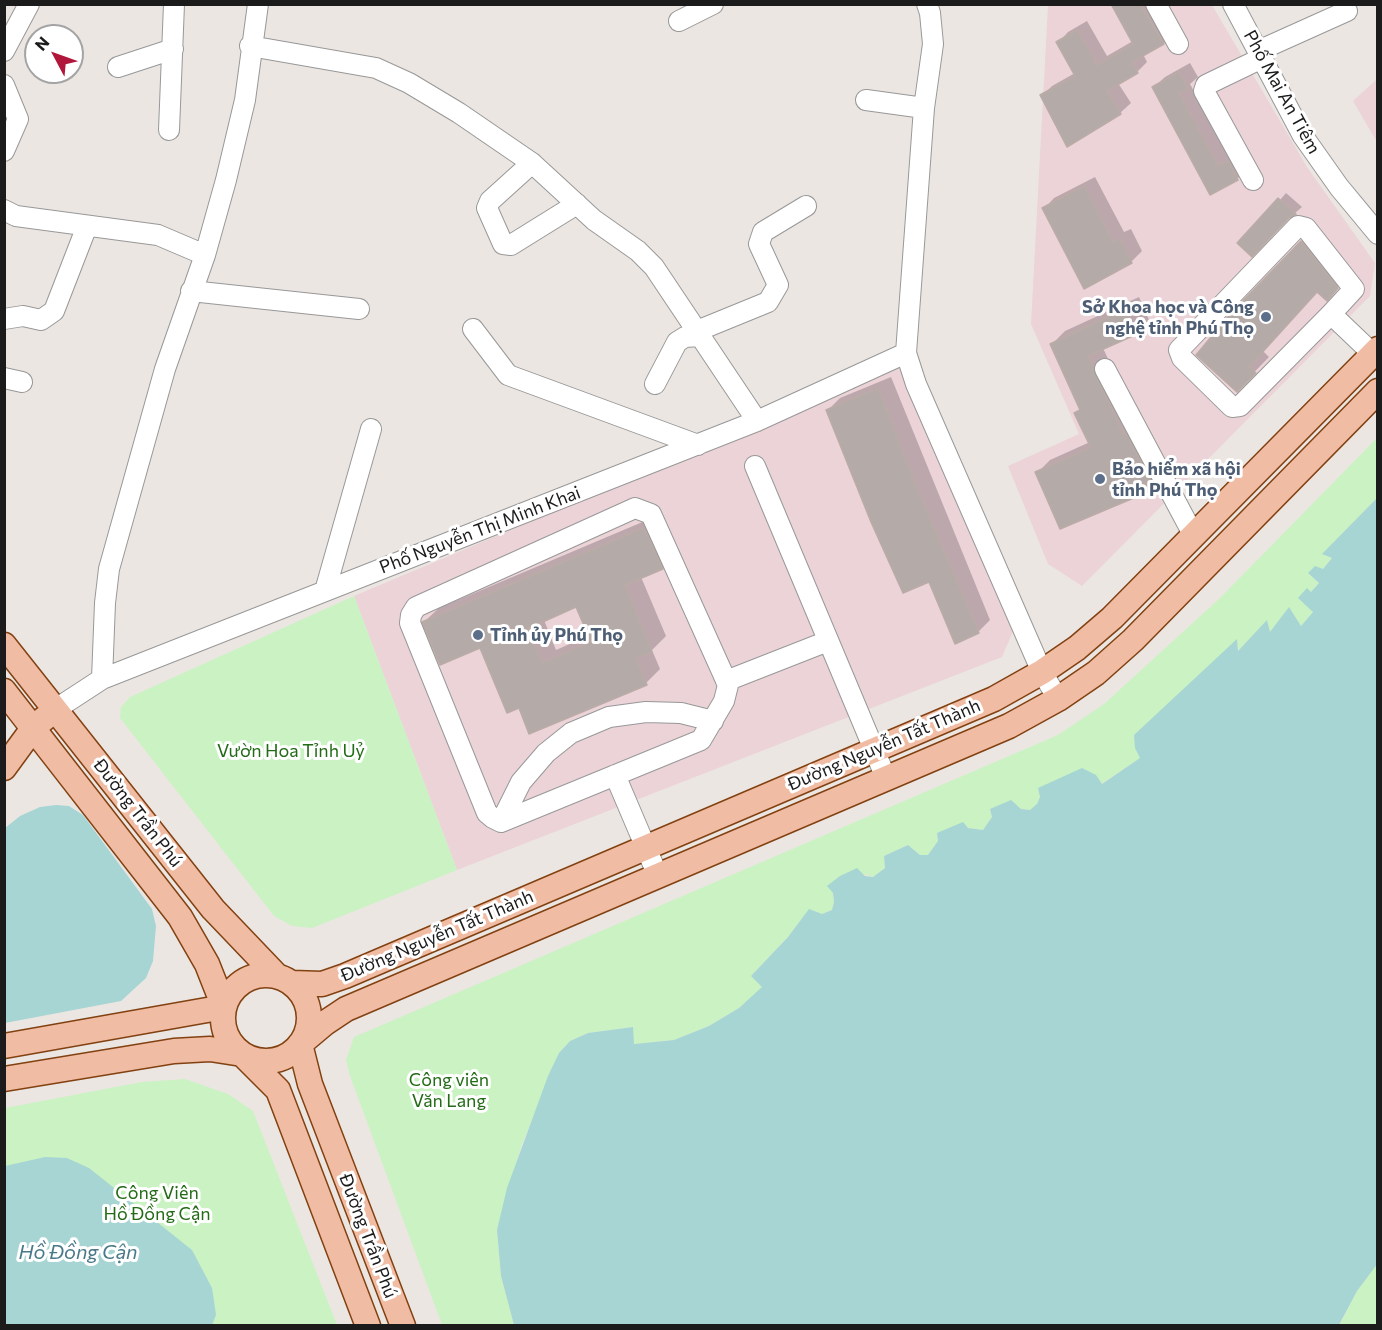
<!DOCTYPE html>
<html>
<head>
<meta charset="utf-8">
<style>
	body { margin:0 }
	#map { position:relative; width:1382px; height:1330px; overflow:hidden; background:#ece6e2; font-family:Commissioner,sans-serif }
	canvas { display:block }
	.frame { position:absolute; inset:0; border:6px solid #1b1b1b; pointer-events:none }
	.north { position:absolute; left:24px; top:24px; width:60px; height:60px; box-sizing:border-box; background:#fff; border:2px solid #a4a4a4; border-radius:50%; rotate:311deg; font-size:16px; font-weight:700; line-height:24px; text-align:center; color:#1b1b1b }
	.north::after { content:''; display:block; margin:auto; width:21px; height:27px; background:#b0173b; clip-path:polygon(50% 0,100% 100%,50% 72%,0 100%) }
</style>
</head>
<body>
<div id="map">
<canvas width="1382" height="1330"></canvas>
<div class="frame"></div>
<div class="north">N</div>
</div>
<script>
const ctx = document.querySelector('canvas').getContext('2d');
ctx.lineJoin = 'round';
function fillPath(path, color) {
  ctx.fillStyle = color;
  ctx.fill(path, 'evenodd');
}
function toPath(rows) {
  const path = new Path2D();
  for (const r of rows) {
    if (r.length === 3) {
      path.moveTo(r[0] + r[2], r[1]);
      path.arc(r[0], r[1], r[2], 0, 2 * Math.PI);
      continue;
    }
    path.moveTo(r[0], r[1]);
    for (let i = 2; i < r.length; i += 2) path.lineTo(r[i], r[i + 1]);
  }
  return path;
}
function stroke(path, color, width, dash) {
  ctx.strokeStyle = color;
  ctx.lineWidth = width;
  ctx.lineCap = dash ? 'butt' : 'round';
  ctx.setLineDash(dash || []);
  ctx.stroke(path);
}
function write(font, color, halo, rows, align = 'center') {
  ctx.font = font + ' Commissioner,sans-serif';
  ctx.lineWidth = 6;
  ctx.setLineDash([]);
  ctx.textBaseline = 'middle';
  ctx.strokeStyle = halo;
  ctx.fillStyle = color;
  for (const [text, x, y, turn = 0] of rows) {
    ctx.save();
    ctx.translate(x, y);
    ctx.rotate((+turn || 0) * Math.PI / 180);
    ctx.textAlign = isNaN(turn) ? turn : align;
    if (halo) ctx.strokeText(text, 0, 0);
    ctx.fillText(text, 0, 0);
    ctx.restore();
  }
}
fillPath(toPath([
	[1048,5,1212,5,1307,167,1375,263,1370,296,1082,586,1048,564,1008,466,1079,434,1031,324],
	[1377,79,1377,142,1353,101],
	[902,365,1014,629,1002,657,457,870,354,596]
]), '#ebd3d8');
fillPath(toPath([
	[1377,438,1377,498,1323,554,1332,558,1323,569,1308,573,1319,583,1311,592,1313,612,1301,626,1289,608,1270,633,1267,621,1238,651,1237,640,1135,748,1141,758,1101,784,1038,788,1040,797,1037,805,1030,810,1021,809,1015,805,990,810,992,817,983,830,968,828,937,833,938,841,928,855,920,855,908,845,884,856,885,868,873,877,860,873,828,886,833,893,834,902,832,910,822,914,809,910,788,937,751,976,763,987,739,1008,709,1026,674,1040,634,1044,632,1027,588,1033,570,1041,559,1053,521,1147,497,1230,501,1276,514,1325,442,1325,350,1076,346,1060,354,1037,1058,735,1104,704,1219,599],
	[354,596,457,870,312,928,292,926,274,916,120,718,121,707,130,697],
	[185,1079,228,1094,253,1111,337,1325,5,1326,5,1108,142,1082],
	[1377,1263,1377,1325,1339,1326,1357,1291]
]), '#caf2c3');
fillPath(toPath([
	[1377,498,1378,1263,1357,1291,1339,1325,514,1325,501,1276,497,1230,507,1188,548,1076,559,1053,570,1041,588,1033,633,1027,634,1044,674,1040,709,1026,739,1008,762,987,751,976,788,937,809,909,822,914,832,910,834,902,833,893,827,886,840,876,857,868,865,876,873,877,885,868,884,856,908,845,920,855,928,855,938,841,937,833,963,822,968,828,983,830,992,817,990,809,1011,800,1021,809,1030,810,1037,804,1040,797,1038,788,1082,768,1096,775,1102,784,1140,758,1135,748,1134,735,1237,639,1238,651,1267,620,1270,632,1289,607,1301,626,1313,612,1298,598,1307,588,1311,592,1319,583,1308,573,1315,566,1323,569,1332,558,1322,554],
	[56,805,69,806,83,815,152,909,156,926,153,961,146,978,121,1001,5,1023,5,828,20,816,40,807],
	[45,1157,67,1158,89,1168,192,1250,212,1288,216,1315,212,1325,5,1325,5,1166]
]), '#a7d5d4');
fillPath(toPath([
	[1113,4,1157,4,1174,33,1164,43,1143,54,1147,62,1137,72,1118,83,1131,103,1120,113,1042,96,1052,86,1075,73,1058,43,1068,32,1087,21,1107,56,1133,41],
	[1190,63,1198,77,1190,84,1230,157,1248,168,1238,178,1211,193,1154,87,1165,77],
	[1095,177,1124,232,1131,229,1142,251,1132,261,1084,287,1044,209,1054,198],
	[1286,193,1302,207,1295,213,1280,200],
	[1316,227,1341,284,1327,299,1318,291,1263,351,1269,357,1237,390,1233,313],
	[1139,297,1149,320,1136,333,1103,348,1137,422,1167,474,1154,487,1037,473,1050,460,1090,442,1076,413,1081,408,1052,344,1065,331],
	[891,377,990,620,978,632,930,580,828,410,840,398],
	[659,515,676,554,662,568,641,577,666,636,652,650,660,669,646,683,519,706,480,646,424,622,439,608],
	[577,605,590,635,556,650,544,620]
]), '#0003');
const building = toPath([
	[1111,4,1140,4,1164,44,1132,62,1138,73,1107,91,1121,114,1067,147,1040,95,1075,76,1056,42,1077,30,1097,65,1133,44,1111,4],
	[1179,72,1188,89,1179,93,1218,166,1228,161,1238,180,1210,195,1152,87,1179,72],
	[1084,186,1113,242,1120,239,1132,263,1084,289,1042,208,1084,186],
	[1278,198,1296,214,1289,218,1252,257,1237,243,1278,198],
	[1301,241,1338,288,1327,301,1317,292,1249,367,1256,373,1237,392,1196,355,1232,312,1301,241],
	[1125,309,1137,334,1088,356,1123,434,1126,433,1155,489,1060,529,1035,472,1091,448,1074,413,1080,410,1050,344,1125,309],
	[878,388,916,486,979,633,955,644,929,582,903,593,871,522,826,410,878,388],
	[644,528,663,569,625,585,652,652,636,658,647,685,529,734,519,708,507,713,480,648,440,665,422,622,644,528],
	[576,607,591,642,542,663,527,629,576,607]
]);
fillPath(building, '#b4aba8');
stroke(building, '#bbaba6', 1.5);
const minor = toPath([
	[927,4,930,13,933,44,924,108,906,353,916,384,1042,672,1058,699],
	[1156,4,1178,44],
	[1233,4,1303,136,1339,187,1378,234],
	[679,21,713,4],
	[250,46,376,68,409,83,459,113,532,163,594,220,638,251,654,267,757,421],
	[4,51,29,4],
	[1258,51,1347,11],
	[118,67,173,49],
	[4,85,18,119,4,151],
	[866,100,924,108],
	[169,130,174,4],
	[532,163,490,201,487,208,503,244,511,245,577,204],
	[1253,180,1204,91,1206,85,1262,58],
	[4,210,16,216,158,235,205,255],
	[191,291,359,309],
	[1331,314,1354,289,1306,228,1298,226,1179,350,1182,358,1232,407,1240,406,1331,314,1373,354],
	[4,319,23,316,41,320,54,311,87,226],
	[473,329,508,375,698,445],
	[697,331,768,302,778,285,759,244,763,232,806,206],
	[1105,369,1194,536],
	[4,378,22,382],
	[655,384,677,342,685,337,700,336],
	[755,466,886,778],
	[635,508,651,514,728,685,724,701,701,740,501,822,493,818,487,813,410,623,411,615,416,607,635,508],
	[325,591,371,429],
	[102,679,105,603,109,569,165,369,205,255,226,180,245,100,258,4],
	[726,681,828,641],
	[56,709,102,679,757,421,906,353],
	[615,775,658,876],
	[501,822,521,782,546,753,571,733,609,717,646,712,681,713,713,721]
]);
const major = toPath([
	[4,645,213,909,277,976],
	[4,691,180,917,207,964,224,1007,4,1046],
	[4,768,34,727,45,718],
	[266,1018,43],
	[292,983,322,984,345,976,994,699,1042,672,1077,648,1112,618,1378,349],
	[4,1079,174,1051,210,1049,242,1054,278,1090,368,1326],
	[403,1326,310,1084,300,1044,325,1023,346,1009,1009,726,1058,699,1096,673,1133,640,1378,391]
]);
stroke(minor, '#989898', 22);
stroke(major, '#824111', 27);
stroke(minor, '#fff', 20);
stroke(major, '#f0bca3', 24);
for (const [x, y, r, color] of [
	[1266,317,6,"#5c6f8a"],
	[1100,479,6,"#5c6f8a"],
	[478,635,6,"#5c6f8a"]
]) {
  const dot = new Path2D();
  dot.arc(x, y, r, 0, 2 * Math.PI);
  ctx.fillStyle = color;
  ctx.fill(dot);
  stroke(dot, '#fff', 2);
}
write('18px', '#1b1b1b', '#fff', [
	["Phố Mai An Tiêm",1282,92,61],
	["Phố Nguyễn Thị Minh Khai",480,530,-21],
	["Đường Nguyễn Tất Thành",884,745,-23],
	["Đường Trần Phú",138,813,52],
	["Đường Nguyễn Tất Thành",437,936,-23],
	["Đường Trần Phú",368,1236,69]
]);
write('bold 18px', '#4e5e75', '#fff', [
	["Sở Khoa học và Công",1254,307,"right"],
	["nghệ tỉnh Phú Thọ",1254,328,"right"],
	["Bảo hiểm xã hội",1112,469],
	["tỉnh Phú Thọ",1112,490],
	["Tỉnh ủy Phú Thọ",490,635]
], 'left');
write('18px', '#246b17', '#fff', [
	["Vườn Hoa Tỉnh Uỷ",291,751],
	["Công viên",449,1080],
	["Văn Lang",449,1101],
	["Công Viên",157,1193],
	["Hồ Đồng Cận",157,1214]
]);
write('italic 20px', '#4a798a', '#fff', [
	["Hồ Đồng Cận",78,1252]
]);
</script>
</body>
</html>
